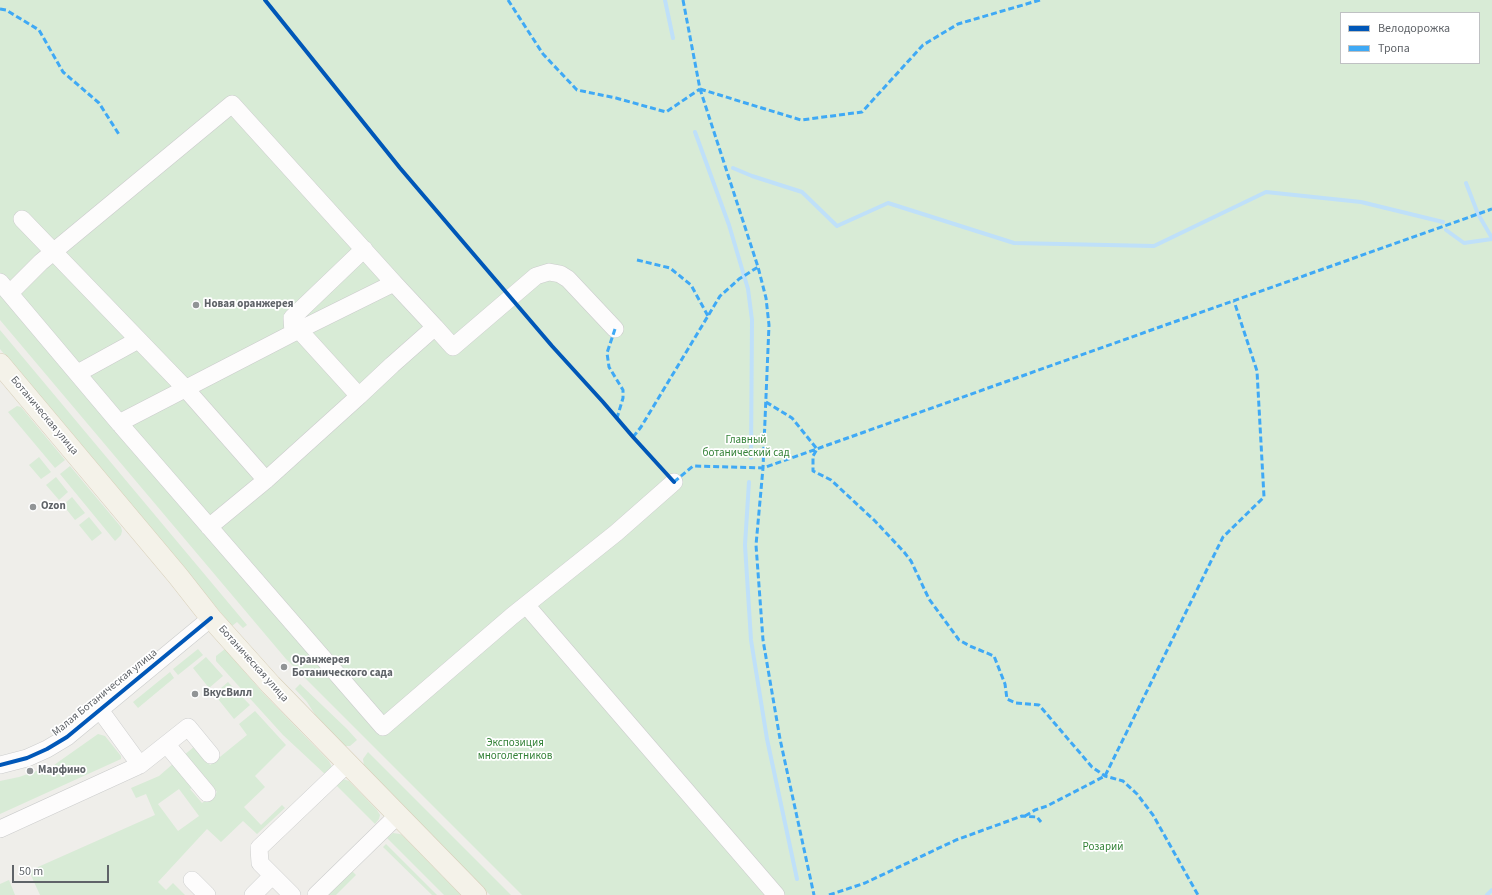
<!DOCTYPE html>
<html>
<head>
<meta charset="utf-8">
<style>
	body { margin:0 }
	#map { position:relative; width:1492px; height:895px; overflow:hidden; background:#efeeea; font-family:"Source Sans 3",sans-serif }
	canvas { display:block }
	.legend { position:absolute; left:1340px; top:12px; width:140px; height:52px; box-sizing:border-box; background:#fff; border:1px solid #bfc1c3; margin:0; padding:5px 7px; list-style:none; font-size:12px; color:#5f6368 }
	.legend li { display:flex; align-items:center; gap:8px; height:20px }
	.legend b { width:20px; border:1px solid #bfc1c3 }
	.scale { position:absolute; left:12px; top:865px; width:97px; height:18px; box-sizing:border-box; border:2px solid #5f6368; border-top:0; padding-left:5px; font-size:12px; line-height:14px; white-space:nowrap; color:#5f6368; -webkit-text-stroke:3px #fff; paint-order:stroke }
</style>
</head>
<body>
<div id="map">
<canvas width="1492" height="895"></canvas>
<ul class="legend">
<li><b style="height:5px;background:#0057b8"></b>Велодорожка</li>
<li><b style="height:5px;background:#3fa9f5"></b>Тропа</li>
</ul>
<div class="scale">50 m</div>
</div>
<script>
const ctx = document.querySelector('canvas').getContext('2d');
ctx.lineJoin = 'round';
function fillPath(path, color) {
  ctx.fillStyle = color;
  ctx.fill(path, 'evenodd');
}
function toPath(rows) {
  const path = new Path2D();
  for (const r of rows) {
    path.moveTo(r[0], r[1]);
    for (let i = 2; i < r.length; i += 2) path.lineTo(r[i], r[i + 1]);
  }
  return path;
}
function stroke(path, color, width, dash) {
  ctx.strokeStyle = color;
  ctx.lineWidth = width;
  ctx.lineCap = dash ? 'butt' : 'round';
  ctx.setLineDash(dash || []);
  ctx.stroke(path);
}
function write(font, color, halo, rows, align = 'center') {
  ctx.font = font + ' "Source Sans 3",sans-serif';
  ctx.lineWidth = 3.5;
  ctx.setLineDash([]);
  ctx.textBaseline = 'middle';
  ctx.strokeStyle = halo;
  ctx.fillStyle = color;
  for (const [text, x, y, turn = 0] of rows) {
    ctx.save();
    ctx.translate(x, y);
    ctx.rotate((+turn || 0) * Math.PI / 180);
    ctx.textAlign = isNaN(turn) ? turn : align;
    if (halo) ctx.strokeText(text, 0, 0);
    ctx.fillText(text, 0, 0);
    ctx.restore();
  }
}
fillPath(toPath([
	[0,0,1492,0,1492,895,522,895,286,659,0,320],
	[1341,13,1479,13,1479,63,1341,63],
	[0,330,247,625,243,628,237,622,232,626,0,349],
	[17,406,21,407,65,460,55,468,8,412],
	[39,457,51,472,41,479,29,465],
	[70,466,121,527,122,531,121,535,115,541,60,474],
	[56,477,68,492,59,500,46,485],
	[72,497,85,513,75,520,63,505],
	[89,517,102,533,92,541,79,525],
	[198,649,203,655,178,675,173,669],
	[225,649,263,693,329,761,332,767,327,776,283,735,216,661,216,656],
	[206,657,223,676,209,688,193,668],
	[170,672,174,678,138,708,133,702],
	[228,682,250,705,234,719,214,694],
	[300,684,347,729,357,740,350,746,344,746,316,716,307,702,295,689],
	[255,711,286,745,255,776,265,787,244,807,261,825,282,805,285,808,257,834,243,821,221,842,207,829,158,882,166,890,173,883,185,895,40,895,29,871,155,815,146,794,136,798,131,788,159,776,174,763,194,786,190,789,202,803,217,792,205,777,202,779,183,756,195,746,210,765,247,735,239,724],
	[179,789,199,816,178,831,158,804],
	[98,734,105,736,121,756,121,759,0,814,0,781,19,777,54,765],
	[368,752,511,895,490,895,364,766,363,759],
	[343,779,349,781,377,810,380,815,379,819,375,824,334,783],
	[393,833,400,834,402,835,461,895,444,895,387,838],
	[386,844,437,895,432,895,383,847],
	[348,867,356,875,336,895,320,895],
	[9,880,15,895,0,895,0,884]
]), '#d8ebd6');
stroke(toPath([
	[665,0,673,38],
	[695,132,729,225,748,289,752,320,751,458],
	[733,168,752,176,802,192,837,226,888,203,1014,243,1154,246,1266,192,1361,202,1443,222],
	[1466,183,1478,214,1492,238],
	[1446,230,1464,243,1492,239],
	[749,482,745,545,751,640,767,739,797,879],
	[1487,895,1492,890]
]), '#bfe0f9', 4);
const minor = toPath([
	[22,219,185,388,266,480],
	[0,282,119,423,383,727,512,616,616,533,674,482],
	[394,283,435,327],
	[10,293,41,262,232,104,394,283,293,333,119,423],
	[293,333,292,318,364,249],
	[78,373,138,340],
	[359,396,392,365,435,327,453,347,536,276,549,272,560,274,568,279,615,329],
	[209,527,266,480,359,396,299,330],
	[526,605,776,895],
	[167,745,207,793],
	[0,765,27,758,47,749,67,737,211,618],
	[140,765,188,727,211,755],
	[0,829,140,765,100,710],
	[192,880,207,895],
	[253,895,272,876],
	[292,895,260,863,259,848,347,764],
	[316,895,397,816]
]);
const major = toPath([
	[0,364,178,576,211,618,271,685,476,895]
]);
stroke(minor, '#cbcccc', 18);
stroke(major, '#d7ceb8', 22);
stroke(minor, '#fdfcfc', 17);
stroke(major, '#f4f2e9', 21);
stroke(toPath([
	[508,0,543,54,577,90,616,98,666,112,700,89],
	[683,0,700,89,758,267,766,298,769,325,763,468,756,545,763,640,780,739,814,895],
	[0,9,6,10,39,30,63,72,99,103,120,136],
	[700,89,801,120,862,112,923,45,958,24,1040,0],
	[637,260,670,268,691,285,708,316],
	[615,329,607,353,609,367,623,390,623,398,617,418],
	[766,402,792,418,817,449,813,456,813,471,831,480,875,521,904,552,911,561,929,599,959,640,970,646,994,656,1005,684,1007,699,1016,703,1039,705,1092,767,1105,776,1123,781,1137,794,1153,815,1198,895],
	[633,437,641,427,720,296,739,279,758,267],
	[674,482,693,466,763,468,1492,209],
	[1025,816,1035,810,1047,806,1105,776,1223,537,1264,497,1257,371,1234,301],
	[829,895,865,883,956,840,1022,816,1037,817,1041,822]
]), '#3fa9f5', 3, [6, 3]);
stroke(toPath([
	[265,0,400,168,552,346,603,402,633,437,674,482],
	[0,765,27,758,47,749,67,737,211,618]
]), '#0057b8', 4);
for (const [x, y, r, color] of [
	[196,305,4,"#919496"],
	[33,507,4,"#919496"],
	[284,667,4,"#919496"],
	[195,694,4,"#919496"],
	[30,771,4,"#919496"]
]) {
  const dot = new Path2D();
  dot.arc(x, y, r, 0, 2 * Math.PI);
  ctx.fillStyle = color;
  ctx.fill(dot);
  stroke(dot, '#fff', 1.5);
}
write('bold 11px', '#5f6368', '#fff', [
	["Новая оранжерея",204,305],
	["Ozon",41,507],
	["Оранжерея",292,661],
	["Ботанического сада",292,674],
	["ВкусВилл",203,694],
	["Марфино",38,771]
], 'left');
write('11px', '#5f6368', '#fff', [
	["Ботаническая улица",44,416,50],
	["Ботаническая улица",253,664,48],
	["Малая Ботаническая улица",105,693,-39]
]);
write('11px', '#348238', '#fff', [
	["Главный",746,441],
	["ботанический сад",746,454],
	["Экспозиция",515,744],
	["многолетников",515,757],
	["Розарий",1103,848]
]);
</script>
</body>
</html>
